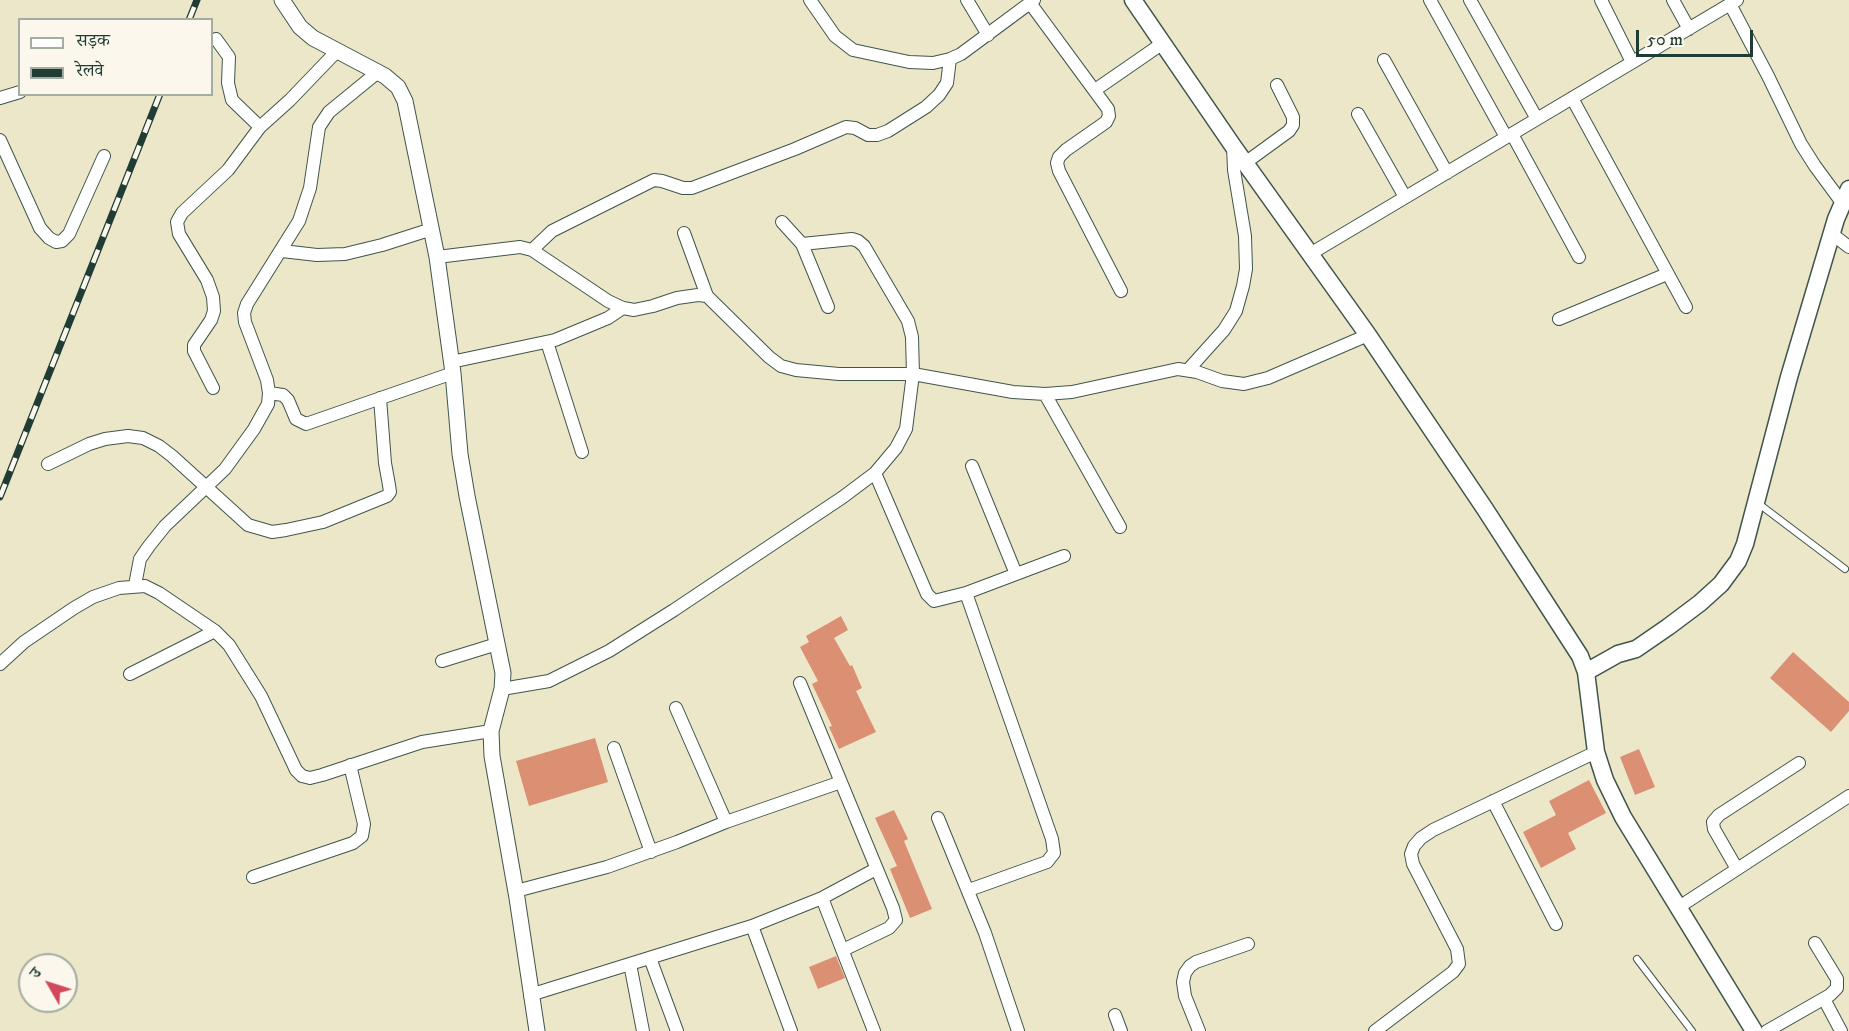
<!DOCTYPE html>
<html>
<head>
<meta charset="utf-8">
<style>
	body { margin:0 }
	#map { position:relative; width:1849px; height:1031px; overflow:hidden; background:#ede7ca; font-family:"IM FELL DW Pica","Noto Serif Devanagari",serif }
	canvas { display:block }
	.legend { position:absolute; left:18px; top:18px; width:195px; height:78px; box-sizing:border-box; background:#fbf7ec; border:2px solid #a3ada2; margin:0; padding:8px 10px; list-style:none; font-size:18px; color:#1f3d34 }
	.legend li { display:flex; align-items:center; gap:12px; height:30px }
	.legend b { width:30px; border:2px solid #a3ada2 }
	.north { position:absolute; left:18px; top:953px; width:60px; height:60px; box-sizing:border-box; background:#fbf7ec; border:2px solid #a3ada2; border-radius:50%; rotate:309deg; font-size:16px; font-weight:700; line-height:24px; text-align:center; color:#1f3d34 }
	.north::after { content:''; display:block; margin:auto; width:21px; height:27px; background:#d1495b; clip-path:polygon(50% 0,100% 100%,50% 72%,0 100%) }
	.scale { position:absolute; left:1636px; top:30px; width:117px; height:27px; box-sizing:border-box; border:3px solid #1f3d34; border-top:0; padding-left:8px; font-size:18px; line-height:21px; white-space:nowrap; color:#1f3d34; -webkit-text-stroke:4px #fbf7ec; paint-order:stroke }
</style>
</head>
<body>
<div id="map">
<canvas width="1849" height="1031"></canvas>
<ul class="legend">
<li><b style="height:8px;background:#fff"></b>सड़क</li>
<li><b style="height:8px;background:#1f3d34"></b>रेलवे</li>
</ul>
<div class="north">उ</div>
<div class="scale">50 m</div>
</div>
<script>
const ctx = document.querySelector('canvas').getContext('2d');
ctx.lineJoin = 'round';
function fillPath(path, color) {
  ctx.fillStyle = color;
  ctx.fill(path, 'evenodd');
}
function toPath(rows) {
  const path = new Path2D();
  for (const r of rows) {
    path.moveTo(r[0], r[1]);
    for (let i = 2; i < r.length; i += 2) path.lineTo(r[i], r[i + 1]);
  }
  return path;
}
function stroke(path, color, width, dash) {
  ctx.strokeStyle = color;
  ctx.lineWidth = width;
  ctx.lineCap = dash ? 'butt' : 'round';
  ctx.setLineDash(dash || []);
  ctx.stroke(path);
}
fillPath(toPath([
	[841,616,848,630,834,638,850,666,852,665,862,688,856,691,876,732,839,749,829,727,832,726,812,684,818,681,800,647,809,642,806,636],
	[1793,652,1849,702,1849,711,1831,732,1770,678],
	[595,738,608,782,529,806,516,761],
	[1639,749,1655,787,1635,795,1620,757],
	[1589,780,1606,813,1568,833,1576,849,1541,868,1523,832,1556,815,1549,801],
	[894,810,908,839,904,841,932,909,910,918,890,869,897,866,875,818],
	[836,956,845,978,818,989,809,967]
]), '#db9074');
const service = toPath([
	[1759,504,1845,569],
	[1637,959,1692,1031]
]);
const minor = toPath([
	[810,0,835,36,853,50,909,62,933,63,950,59,961,54,1034,0],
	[967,0,988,35],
	[1430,0,1506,137],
	[1470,0,1537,119],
	[1601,0,1632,62],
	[1673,0,1689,29],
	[1030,3,1108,109,1109,116,1106,122,1066,150,1059,157,1057,163,1059,171,1121,291],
	[1730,4,1768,76,1801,144,1815,166,1843,204],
	[216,39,229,57,228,83,232,100,260,127],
	[1384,60,1447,173],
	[1095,90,1163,43],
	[0,98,20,92],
	[1572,98,1686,307],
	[1358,114,1405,197],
	[1512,134,1579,257],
	[0,140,40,228,49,238,56,242,62,241,69,234,104,156],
	[1245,163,1289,131,1293,125,1293,117,1277,85],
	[684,233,707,296],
	[1832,234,1849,247],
	[802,244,828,307],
	[532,250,552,231,654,180,662,181,683,188,692,188,795,149,846,127,855,128,868,135,877,135,888,131,926,107,939,95,947,83,950,59],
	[282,251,317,255,345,254,382,245,432,229],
	[1310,254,1737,0],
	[437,257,520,247,532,250,608,301,623,308,634,310,653,306,677,298,698,295,707,296,769,357,781,366,796,370,839,374,913,374,1013,392,1045,394,1072,392,1178,369,1197,372,1222,381,1244,384,1268,378,1368,335],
	[1559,319,1667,274],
	[547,342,582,452],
	[451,362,555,340,608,318,623,308],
	[1188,370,1224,330,1236,311,1243,286,1246,269,1245,236,1234,170,1233,146],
	[213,388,194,351,194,345,211,320,214,311,213,297,207,280,179,234,177,222,182,213,228,170,260,127,290,100,337,51],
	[269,393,283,395,288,400,296,419,306,424,453,373],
	[1045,394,1120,527],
	[48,464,89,444,105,439,128,436,143,438,159,446,172,456,248,525,272,532,286,530,323,522,387,496,390,492,389,485,385,463,380,398],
	[972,466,1016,574],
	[875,473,927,594,934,601,966,593,1064,556],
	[135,585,140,559,149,546,165,526,225,469,254,429,268,404,269,393,267,380,245,322,244,313,247,304,299,221,310,188,319,127,329,112,378,72],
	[966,593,1052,839,1054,853,1047,862,969,890],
	[442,661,497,644],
	[0,664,24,642,74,608,93,597,119,588,145,586,159,593,215,631,229,645,261,696,296,770,302,776,310,778,322,775,422,742,491,731],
	[130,674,215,631],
	[800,683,893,908,896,920,889,928,843,950],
	[502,689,549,681,609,651,674,610,843,497,875,473,896,448,906,429,913,374,912,337,908,321,864,246,858,241,852,239,802,244,782,222],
	[676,708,726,822],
	[614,748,651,852],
	[1493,801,1556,924],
	[938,818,985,933,1018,1031],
	[1737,869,1714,829,1713,822,1719,815,1799,763],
	[253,877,353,843,362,836,364,824,350,765],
	[516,891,607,867,677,842,726,822,841,782],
	[822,898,874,1031],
	[1679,907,1849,796],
	[752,926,791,1031],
	[650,958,677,1031],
	[630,964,643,1031],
	[530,995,752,926,822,898,876,869],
	[1824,999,1841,1031],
	[1115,1015,1121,1031],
	[1199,1031,1185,996,1183,982,1185,973,1190,966,1196,962,1248,944],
	[1375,1031,1453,972,1459,964,1457,949,1413,864,1411,854,1414,846,1421,838,1433,830,1596,752],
	[1767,1031,1830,995,1837,988,1837,979,1815,943]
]);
const tertiary = toPath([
	[282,0,300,27,313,38,385,76,398,87,405,101,437,257,453,373,460,454,467,496,503,673,502,689,491,731,492,756,517,898,537,1031]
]);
const secondary = toPath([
	[1133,0,1233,146,1368,335,1485,509,1580,656,1586,672,1596,752,1605,780,1623,817,1754,1031],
	[1586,672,1618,654,1636,649,1668,627,1700,603,1721,584,1738,561,1745,544,1789,377,1836,219,1849,189]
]);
stroke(service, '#3e564a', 8);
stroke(minor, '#3e564a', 14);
stroke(tertiary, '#3e564a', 17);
stroke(secondary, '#3e564a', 19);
stroke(service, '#fff', 6);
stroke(minor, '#fff', 12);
stroke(tertiary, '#fff', 15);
stroke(secondary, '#fff', 16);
const rail = toPath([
	[189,20,197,0],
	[0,497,160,94]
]);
stroke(rail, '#1f3d34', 7);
stroke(rail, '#fbf7ec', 4.5, [14]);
</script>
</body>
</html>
